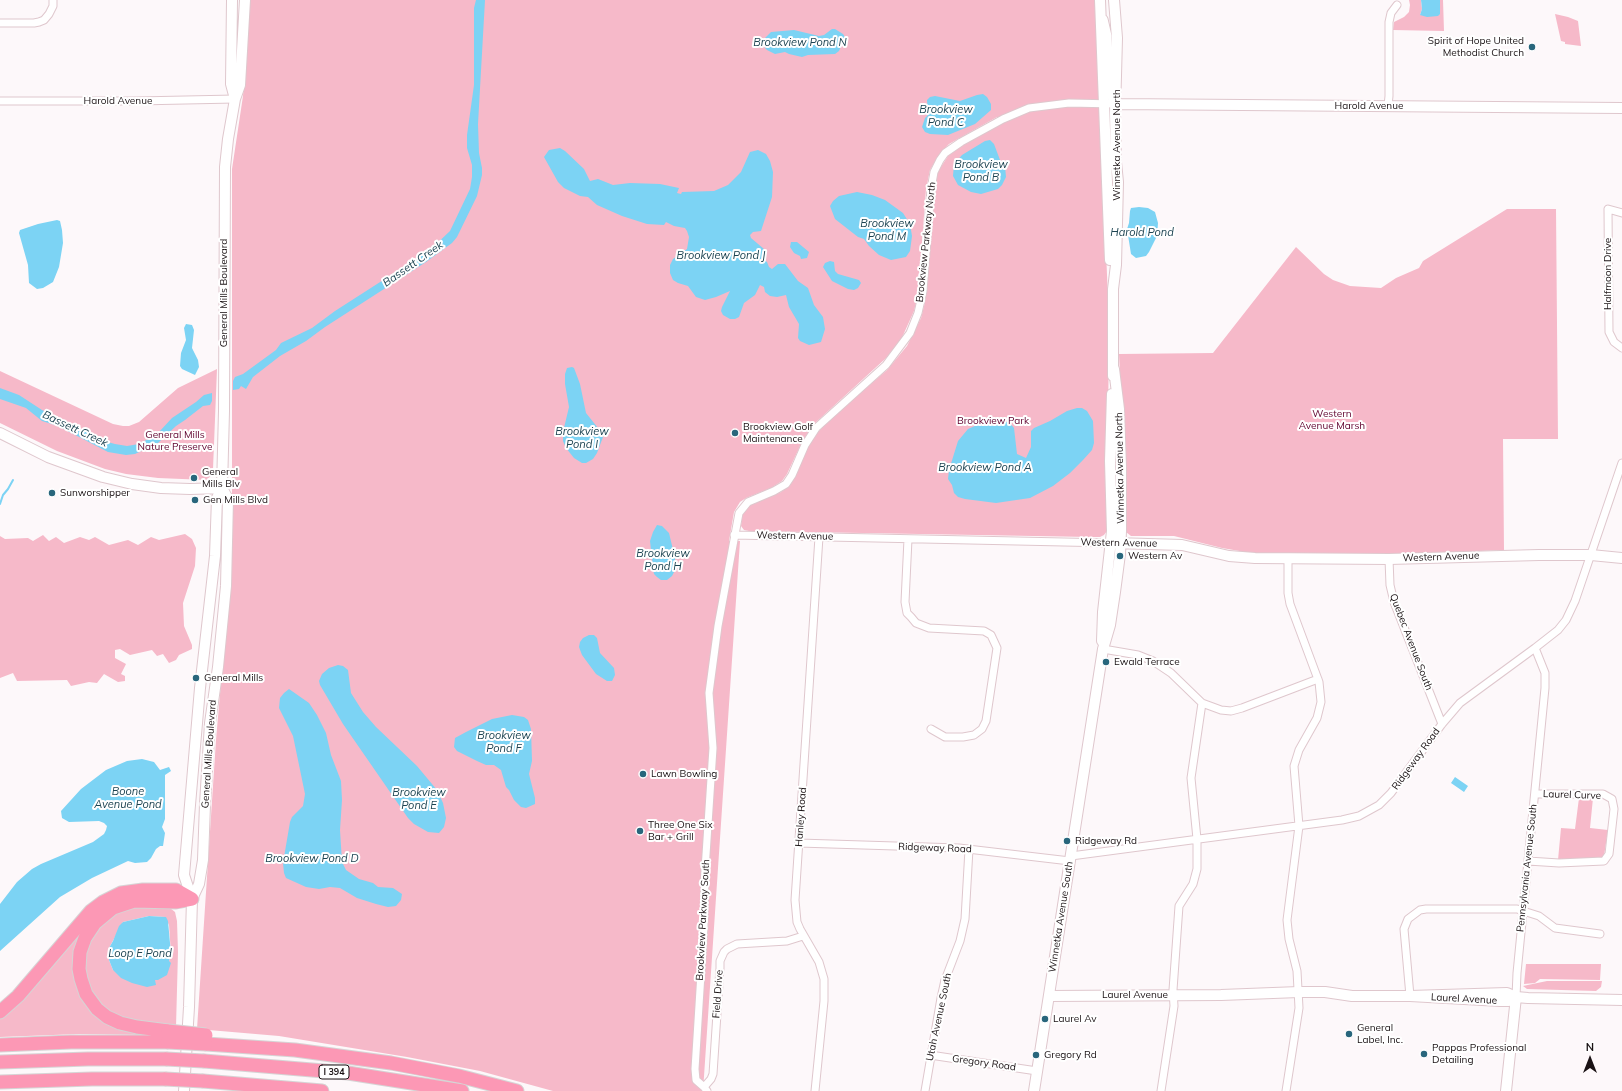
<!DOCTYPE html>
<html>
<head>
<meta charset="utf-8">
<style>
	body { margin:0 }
	#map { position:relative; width:1622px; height:1091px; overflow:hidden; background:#fdf8fa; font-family:Mulish,sans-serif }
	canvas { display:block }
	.north { position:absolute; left:1570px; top:1039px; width:40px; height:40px; -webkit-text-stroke:3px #fff; paint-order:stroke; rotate:0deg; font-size:11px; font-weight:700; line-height:16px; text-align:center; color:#1a1214 }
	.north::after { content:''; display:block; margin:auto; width:14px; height:18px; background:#1a1214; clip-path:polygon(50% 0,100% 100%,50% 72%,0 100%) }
</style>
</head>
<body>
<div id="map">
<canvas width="1622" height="1091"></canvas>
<div class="north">N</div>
</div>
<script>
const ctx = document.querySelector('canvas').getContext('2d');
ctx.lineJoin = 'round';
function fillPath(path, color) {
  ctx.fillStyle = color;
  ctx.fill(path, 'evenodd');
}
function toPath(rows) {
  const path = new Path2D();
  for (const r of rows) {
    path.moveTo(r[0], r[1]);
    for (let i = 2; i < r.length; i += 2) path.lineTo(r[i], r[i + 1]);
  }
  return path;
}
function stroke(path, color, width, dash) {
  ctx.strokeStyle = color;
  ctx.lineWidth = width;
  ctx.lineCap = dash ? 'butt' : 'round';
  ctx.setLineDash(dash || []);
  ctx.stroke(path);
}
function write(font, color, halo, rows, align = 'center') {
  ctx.font = font + ' Mulish,sans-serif';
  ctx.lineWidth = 4;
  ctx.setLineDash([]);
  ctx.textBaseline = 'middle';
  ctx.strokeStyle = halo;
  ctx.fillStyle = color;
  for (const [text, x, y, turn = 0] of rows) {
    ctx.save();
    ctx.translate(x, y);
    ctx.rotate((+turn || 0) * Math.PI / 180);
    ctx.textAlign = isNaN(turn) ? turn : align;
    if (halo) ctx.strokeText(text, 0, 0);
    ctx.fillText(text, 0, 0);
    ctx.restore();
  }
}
fillPath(toPath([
	[250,0,1096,0,1109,325,1107,531,1104,535,1100,537,1090,537,749,531,744,530,741,526,742,515,745,509,751,505,781,492,790,485,795,477,809,445,818,432,838,412,887,370,907,346,921,318,925,302,937,173,948,156,957,148,999,125,997,117,949,144,939,155,930,170,926,189,918,295,914,311,900,342,885,359,814,424,802,442,787,474,782,481,771,488,746,498,740,502,734,512,729,541,740,541,703,1091,553,1091,480,1071,407,1057,279,1036,197,1029,216,740,229,590,232,529,232,169,243,96],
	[1409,0,1421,0,1422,9,1420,15,1440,7,1440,0,1443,0,1444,31,1393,30,1394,22,1404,17,1409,12,1410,5],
	[1555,14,1568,17,1578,21,1581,46,1565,44,1565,42,1561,41],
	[1507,209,1556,209,1558,439,1503,439,1504,550,1410,554,1257,554,1222,548,1174,536,1131,536,1126,532,1125,529,1124,461,1119,354,1213,353,1296,247,1324,274,1333,280,1350,286,1381,288,1396,278,1419,268,1423,261],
	[217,369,213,469,211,476,206,480,158,478,126,474,105,469,57,451,0,423,0,371,113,424,123,426,129,426,139,422,178,388],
	[185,534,192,539,196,548,195,566,183,603,184,626,192,645,192,649,179,655,176,660,169,663,163,654,157,656,152,650,130,655,120,649,115,650,115,658,126,664,121,674,125,676,125,681,118,682,104,674,97,683,89,682,71,686,67,680,17,681,13,673,0,678,0,536,5,539,28,538,33,541,43,535,49,541,56,537,64,543,80,537,89,540,95,537,109,545,128,540,138,545,151,537,159,540],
	[1579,798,1593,798,1590,828,1608,830,1604,856,1601,858,1558,860,1561,828,1575,829],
	[134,906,170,908,175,912,177,921,178,952,176,1027,121,1020,100,1007,84,978,85,950,96,930,109,917],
	[149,916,165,917,169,925,171,954,169,961,155,980,113,970,109,960,109,948,123,922],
	[89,918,83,932,87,1001,147,1035,79,1034,0,1037,0,1015],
	[1526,964,1601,964,1600,980,1540,979,1535,983,1524,984],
	[1547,981,1602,981,1601,987,1596,991,1527,989,1523,986]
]), '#f6b9c9');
fillPath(toPath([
	[476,0,485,0,478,124,479,153,482,168,482,175,477,196,457,237,452,243,426,262,325,327,306,341,280,356,253,377,246,389,241,386,239,389,233,390,233,381,235,377,243,374,276,350,281,343,312,328,335,311,430,250,450,231,470,189,472,177,472,165,467,148,467,135,474,85,474,8],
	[1421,0,1440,0,1440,14,1438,16,1427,17,1420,15,1422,9],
	[832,29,835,29,843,34,845,37,839,51,835,54,808,55,802,57,789,54,785,52,775,54,767,50,765,48,764,41,765,38,771,32,794,30,819,36,824,35],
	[983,94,987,97,991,104,991,110,975,124,948,135,930,134,925,132,922,127,925,118,928,115,927,100,930,97,935,96,960,101,977,95],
	[990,140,994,144,1000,160,1005,166,1006,177,1002,185,998,189,981,194,971,192,958,185,953,176,954,164,962,155,985,141],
	[560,148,565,151,584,169,590,181,598,179,613,185,630,183,660,184,679,188,677,193,681,194,682,192,714,191,728,185,741,172,750,152,758,150,766,154,770,161,773,172,772,197,761,231,753,232,750,235,751,238,764,249,763,259,767,262,769,267,772,269,778,264,785,264,798,281,808,288,814,305,823,317,825,329,821,342,809,345,800,341,798,338,799,324,789,307,786,295,777,297,770,296,765,292,764,287,760,285,755,295,744,303,739,317,735,319,730,319,723,315,721,311,722,307,730,291,716,297,705,300,696,297,688,286,678,283,673,280,670,273,670,265,673,259,687,249,689,237,687,231,685,228,674,226,666,222,664,225,647,224,622,216,597,205,588,197,580,196,564,188,558,182,544,157,549,150],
	[857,192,872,195,885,200,903,213,910,224,912,236,910,251,906,257,891,260,879,255,869,246,864,239,858,237,835,219,830,206,833,201,839,196],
	[1139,207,1148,208,1155,212,1158,223,1157,236,1149,252,1146,256,1136,258,1131,254,1127,229,1129,223,1130,211,1131,208],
	[57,220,60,221,62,230,63,243,59,267,53,282,43,288,37,289,29,283,28,265,19,233,20,230,38,224],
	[791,242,797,242,809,252,807,258,801,259,800,256,794,253,790,247],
	[830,261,834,262,835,271,838,274,859,280,861,283,858,288,854,290,848,289,832,281,823,267,825,263],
	[186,324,192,325,194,330,192,348,198,360,199,367,195,375,182,369,180,366,181,353,186,340,184,328],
	[572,367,574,368,580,384,586,413,598,428,603,437,597,453,593,459,586,463,582,463,574,458,566,448,563,441,563,432,569,407,565,384,565,374,567,368],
	[0,388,19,395,42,410,104,441,115,444,127,446,139,444,150,438,159,432,172,418,196,402,204,395,212,393,212,401,210,405,203,406,185,420,176,426,158,443,135,454,126,455,108,452,58,426,42,421,26,408,0,399],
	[1077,408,1082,408,1087,411,1093,421,1094,443,1092,450,1083,460,1070,473,1053,486,1030,498,996,503,965,499,958,497,954,493,952,485,948,479,949,470,958,441,968,429,984,422,1009,422,1014,428,1017,454,1026,458,1031,447,1031,431,1034,428,1050,421,1067,411],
	[657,525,662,526,669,533,675,558,675,570,672,576,667,580,661,580,657,577,654,574,653,568,650,541,653,532],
	[589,635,594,635,597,638,600,653,614,668,615,675,612,681,607,681,596,674,582,655,579,647,580,642,583,638],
	[338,665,343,666,348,670,351,693,363,712,376,727,417,766,437,790,443,803,446,818,444,827,439,833,428,832,414,824,408,818,343,724,320,685,319,681,322,674,329,668],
	[289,689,309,703,317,715,326,733,331,755,341,781,342,800,340,830,342,862,346,870,359,879,373,883,378,887,393,888,402,894,401,900,396,906,388,907,376,904,357,898,340,888,330,887,319,889,306,887,286,878,284,873,283,863,290,822,292,817,303,806,305,794,293,736,279,708,280,698,284,693],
	[512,715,524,717,528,720,531,729,532,761,529,774,535,798,535,804,526,808,521,807,514,800,509,790,506,787,501,770,494,765,486,765,477,761,457,751,454,747,455,738,466,732,492,719],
	[142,759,154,762,160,770,169,767,171,771,165,775,165,819,162,827,165,833,163,846,160,846,156,849,151,858,147,862,135,863,128,861,92,878,60,897,0,951,0,904,17,882,32,869,41,864,93,842,104,834,106,830,107,826,104,823,99,821,69,822,62,818,61,811,81,789,106,770,127,761],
	[1455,777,1468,786,1464,792,1451,783],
	[149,916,166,917,168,921,171,954,169,961,171,963,167,975,158,980,155,980,156,985,147,987,132,983,121,978,113,970,109,960,109,948,113,941,119,926,123,922]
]), '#7cd3f4');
stroke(toPath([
	[0,504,3,495,8,489,13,480]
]), '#7cd3f4', 2);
const street = toPath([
	[1104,19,1108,36,1110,84,1112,102],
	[0,23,34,23,39,22,44,20,49,14,53,6,53,0],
	[0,101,136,101,235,99],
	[1388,106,1389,96,1389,22,1391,13,1397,5],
	[1622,213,1608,209,1609,332,1614,342,1622,348],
	[734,535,1111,543],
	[908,539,905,602,907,613,911,617,916,623,929,628,984,631,991,635,997,648,986,721,982,729,974,735,963,737,945,737,931,729],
	[1389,559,1390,585,1394,602,1442,724],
	[1103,649,1138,655,1153,661,1171,673,1202,703,1221,710,1231,711,1242,708,1318,679],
	[799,843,959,848,1070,861],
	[1071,856,1342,820,1359,816,1379,805,1391,793,1442,724,1460,703,1535,648,1558,630,1566,620,1575,601,1622,463],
	[1528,861,1559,863,1604,861,1609,854,1614,809,1612,799,1603,794,1535,794],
	[1410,996,1404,929,1408,919,1420,910,1426,909,1517,909,1539,916,1555,928,1600,934],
	[1516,997,1517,973,1545,688,1545,673,1535,648],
	[930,1055,1037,1071],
	[704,1087,696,1080,695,1069,704,926,705,870,713,748,709,693,718,626,739,513,748,502,774,491,786,484,792,475,805,445,816,428,886,365,910,333,918,313,923,291,931,189,934,172,940,160,945,153,961,142,1003,119,1029,108,1069,103,1116,104],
	[707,1091,704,1087,711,1079,713,1074,720,968,720,961,724,952,727,949,737,944,787,941,803,936],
	[815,1091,824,1001,824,979,819,962,800,929,797,922,795,900,819,537],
	[925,1091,941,998,945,980,960,941,965,919,969,849],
	[1161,1091,1174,1006,1173,990,1179,906,1193,884,1197,869,1197,839,1191,778,1202,703],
	[1286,1091,1299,1008,1297,971,1289,939,1287,920,1299,826,1294,766,1299,750,1317,718,1321,702,1319,682,1290,604,1288,593,1288,559]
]);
const secondary = toPath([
	[232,0,231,84,235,99],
	[1100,0,1110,260],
	[1116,104,1622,108],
	[1113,376,1113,289,1116,265,1118,182,1116,162,1115,113,1117,38,1114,0],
	[0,433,48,457,103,477,132,484,161,488,190,489,222,488],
	[1114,543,1182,545,1229,556,1255,558,1389,559,1539,555,1591,555,1622,558],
	[1102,641,1103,612,1112,531,1110,461,1112,394],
	[192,899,199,884,203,860,205,804,210,723,218,667,226,586,228,499,222,488,224,411,225,167,228,139,235,99,240,85,245,0],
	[1049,996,1221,995,1299,992,1325,992,1352,996,1410,996],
	[1516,997,1508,1001,1500,1001,1410,996,1507,993,1516,997,1528,998,1622,1000],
	[184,1091,189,1007,192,899,184,875,200,688,215,556,217,498,222,488],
	[1034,1091,1103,649,1110,625,1115,592,1120,554,1121,531,1121,467,1119,409,1114,369],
	[1506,1091,1516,997]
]);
const highway = toPath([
	[0,1012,18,996,91,911,103,902,121,893,143,890,176,890,192,899],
	[168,1031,137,1027,120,1023,107,1017,97,1009,86,994,81,979,79,969,80,952,85,938,95,923,113,908,134,901,176,902,192,899],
	[206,1044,295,1050,391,1063,459,1076,517,1091],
	[0,1045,71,1042,167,1042],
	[204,1061,348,1073,462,1091],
	[0,1062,88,1059,166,1059],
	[203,1081,322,1091],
	[0,1082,92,1079,165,1079]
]);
stroke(street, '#dfc7cd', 9);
stroke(secondary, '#dfc7cd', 12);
stroke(highway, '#d6d4d5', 15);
stroke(street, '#fff', 7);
stroke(secondary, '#fff', 10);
stroke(highway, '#fc98b5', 13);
const highwayBridge = toPath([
	[168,1031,206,1035],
	[167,1042,206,1044],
	[166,1059,204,1061],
	[165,1079,203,1081]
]);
stroke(highwayBridge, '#d6d4d5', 15, []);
stroke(highwayBridge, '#fc98b5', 13);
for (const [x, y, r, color] of [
	[1532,47,4,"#28667c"],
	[735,433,4,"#28667c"],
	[194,478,4,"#28667c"],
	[52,493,4,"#28667c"],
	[195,500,4,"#28667c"],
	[1120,556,4,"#28667c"],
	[1106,662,4,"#28667c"],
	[196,678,4,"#28667c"],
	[643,774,4,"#28667c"],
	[640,831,4,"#28667c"],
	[1067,841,4,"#28667c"],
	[1045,1019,4,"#28667c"],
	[1349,1034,4,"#28667c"],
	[1424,1054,4,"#28667c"],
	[1036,1055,4,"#28667c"]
]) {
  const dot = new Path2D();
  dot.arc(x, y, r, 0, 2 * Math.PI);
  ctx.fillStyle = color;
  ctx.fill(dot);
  stroke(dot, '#fff', 1.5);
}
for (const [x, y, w] of [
	[334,1072,30]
]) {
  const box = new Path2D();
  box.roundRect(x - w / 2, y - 7, w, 14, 3);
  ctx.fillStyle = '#fff';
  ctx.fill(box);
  stroke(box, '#1a1214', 1);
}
write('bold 9px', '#1a1214', null, [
	["I 394",334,1072]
]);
write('10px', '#1a1214', '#fff', [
	["Spirit of Hope United",1524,41,"right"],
	["Methodist Church",1524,53,"right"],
	["Brookview Golf",743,427],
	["Maintenance",743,439],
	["General",202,472],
	["Mills Blv",202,484],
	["Sunworshipper",60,493],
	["Gen Mills Blvd",203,500],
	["Western Av",1128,556],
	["Ewald Terrace",1114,662],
	["General Mills",204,678],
	["Lawn Bowling",651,774],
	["Three One Six",648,825],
	["Bar + Grill",648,837],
	["Ridgeway Rd",1075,841],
	["Laurel Av",1053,1019],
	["General",1357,1028],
	["Label, Inc.",1357,1040],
	["Pappas Professional",1432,1048],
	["Detailing",1432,1060],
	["Gregory Rd",1044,1055]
], 'left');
write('10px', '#1a1214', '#fff', [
	["Harold Avenue",118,101],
	["Harold Avenue",1369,106],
	["Winnetka Avenue North",1117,145,-90],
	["Brookview Parkway North",926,242,-84],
	["Halfmoon Drive",1608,274,-90],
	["General Mills Boulevard",224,293,-90],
	["Winnetka Avenue North",1120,468,-91],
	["Western Avenue",795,536,1],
	["Western Avenue",1119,543,1],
	["Western Avenue",1441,557,-2],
	["Quebec Avenue South",1411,642,69],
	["General Mills Boulevard",209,754,-86],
	["Ridgeway Road",1416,759,-54],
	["Laurel Curve",1572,795,2],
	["Hanley Road",801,817,-86],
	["Ridgeway Road",935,848,2],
	["Pennsylvania Avenue South",1527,868,-84],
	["Winnetka Avenue South",1061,917,-81],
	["Brookview Parkway South",703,920,-87],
	["Field Drive",718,994,-86],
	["Laurel Avenue",1135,995],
	["Laurel Avenue",1464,999,3],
	["Utah Avenue South",939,1017,-78],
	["Gregory Road",984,1063,8]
]);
write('10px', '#5f012d', '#fff', [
	["Western",1332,414],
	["Avenue Marsh",1332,426],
	["Brookview Park",993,421],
	["General Mills",175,435],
	["Nature Preserve",175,447]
]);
write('italic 11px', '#1d4452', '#fff', [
	["Brookview Pond N",800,43],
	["Brookview",946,110],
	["Pond C",946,123],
	["Brookview",981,165],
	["Pond B",981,178],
	["Brookview",887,224],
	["Pond M",887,237],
	["Harold Pond",1142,233],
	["Brookview Pond J",721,256],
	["Bassett Creek",413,264,-35],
	["Bassett Creek",75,429,25],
	["Brookview",582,432],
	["Pond I",582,445],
	["Brookview Pond A",985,468],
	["Brookview",663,554],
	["Pond H",663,567],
	["Brookview",504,736],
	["Pond F",504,749],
	["Boone",128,792],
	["Avenue Pond",128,805],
	["Brookview",419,793],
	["Pond E",419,806],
	["Brookview Pond D",312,859],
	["Loop E Pond",140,954]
]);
</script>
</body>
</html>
